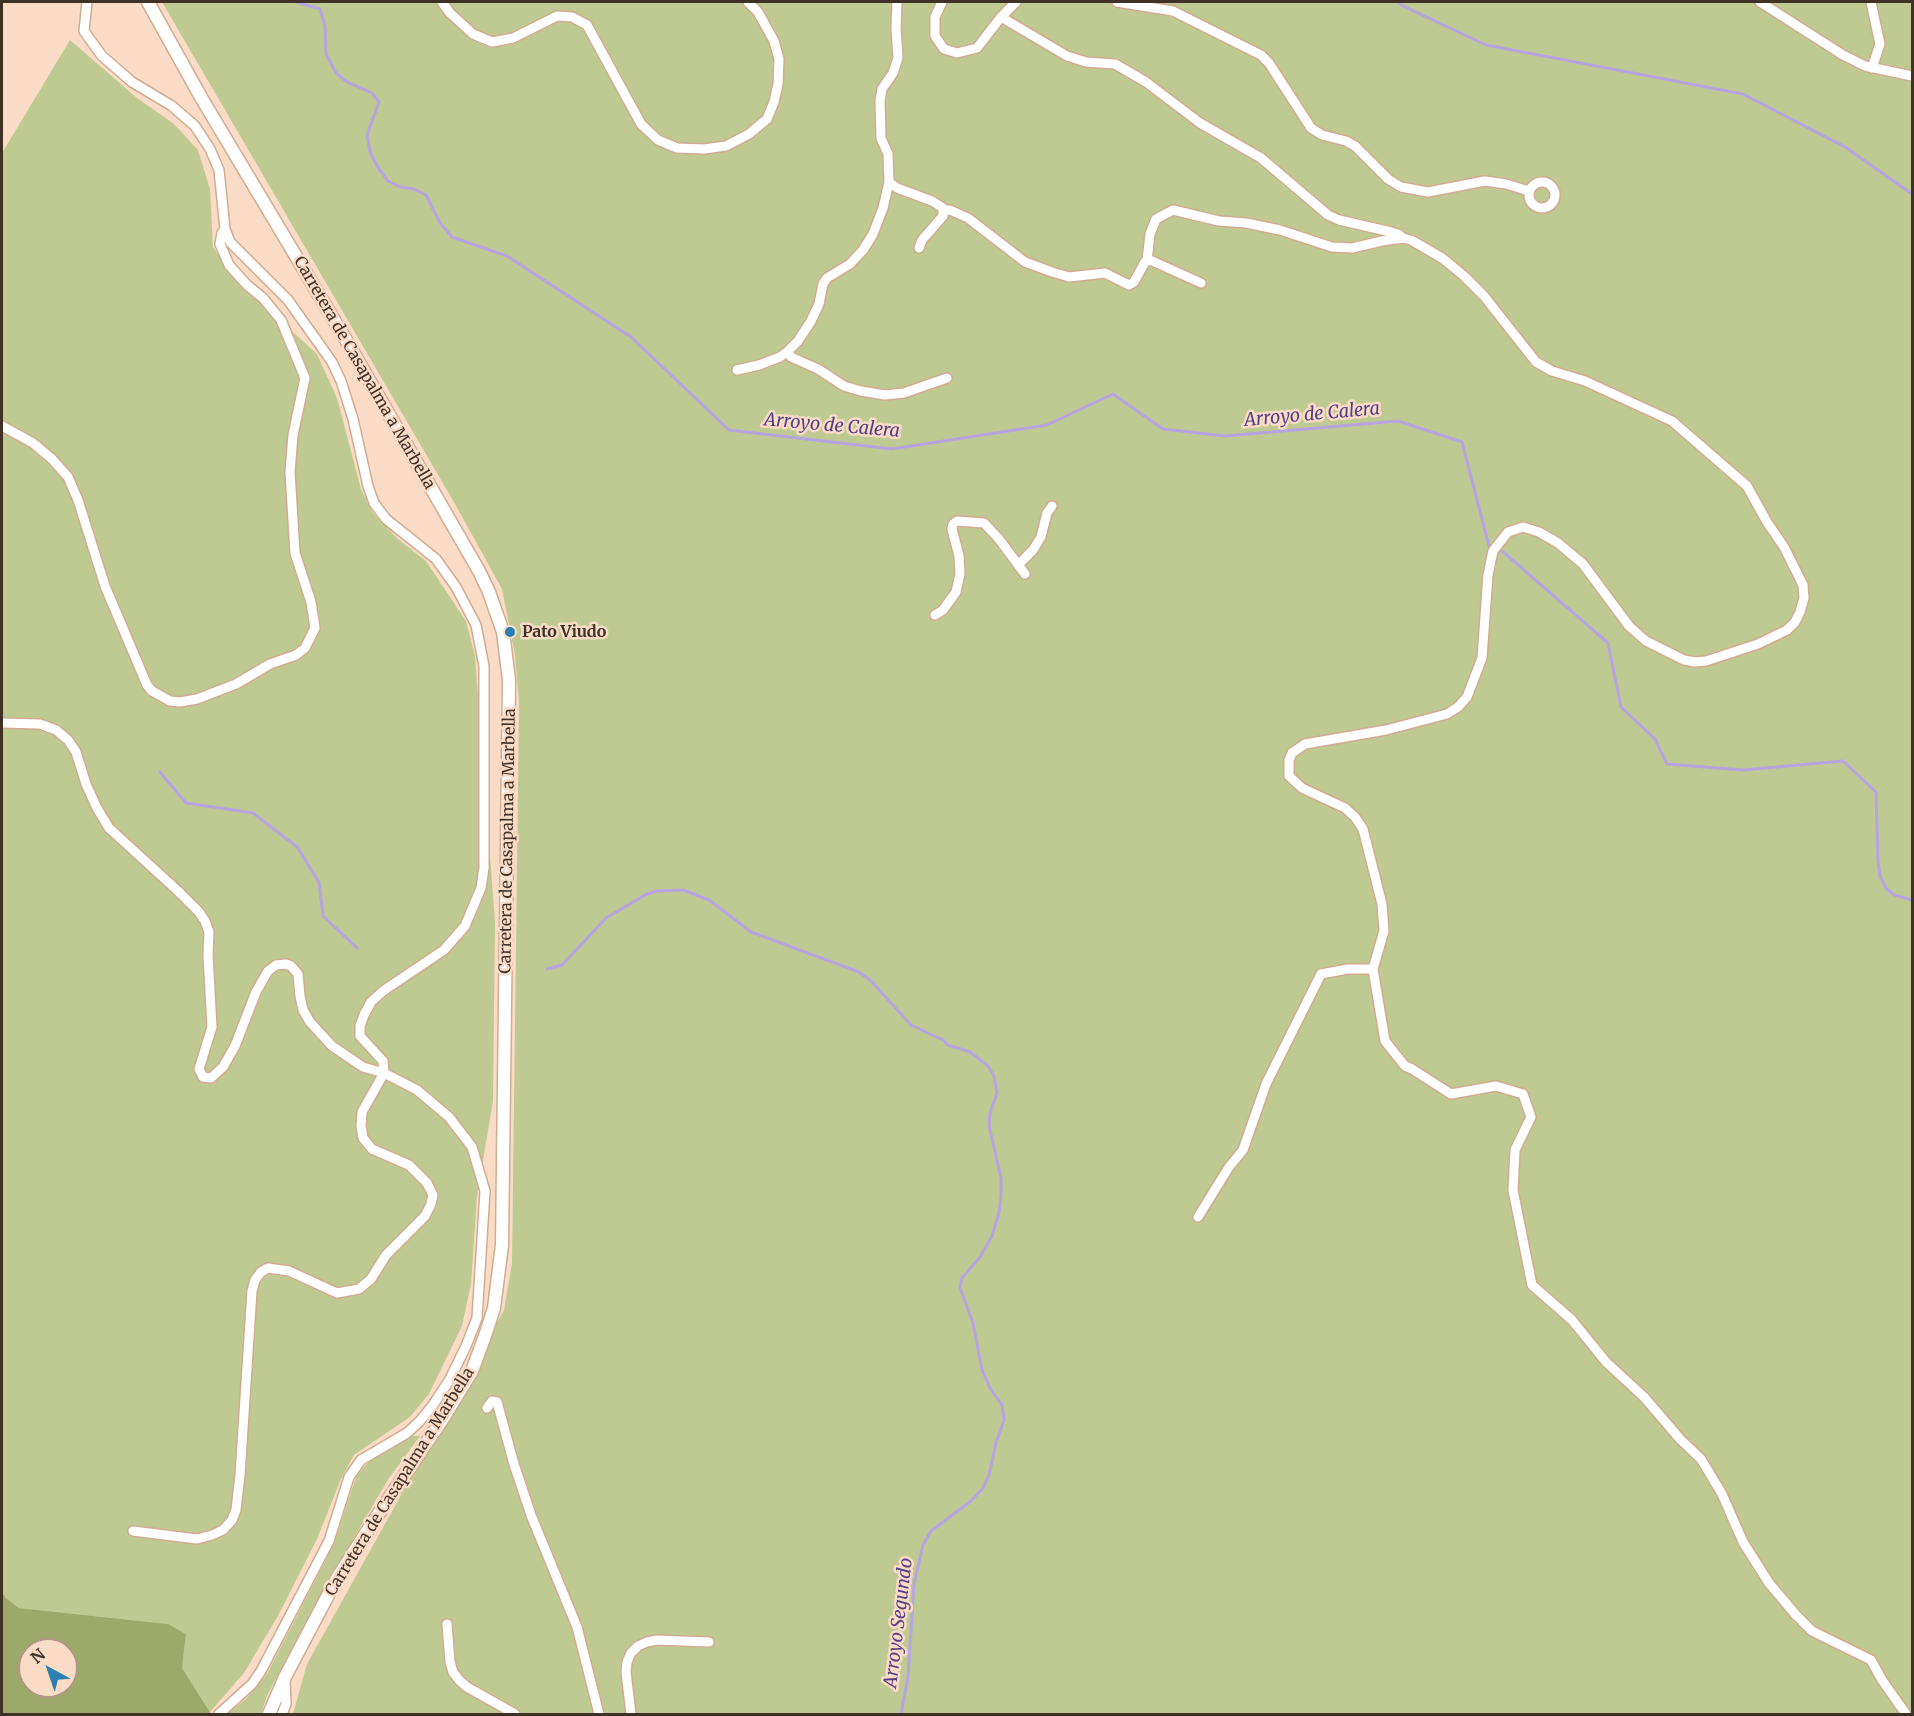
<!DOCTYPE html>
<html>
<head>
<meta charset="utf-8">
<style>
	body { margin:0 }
	#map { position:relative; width:1914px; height:1716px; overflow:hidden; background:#fadbc5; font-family:Merriweather,serif }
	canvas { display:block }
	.frame { position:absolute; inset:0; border:3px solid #403127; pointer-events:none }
	.north { position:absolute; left:18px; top:1638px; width:60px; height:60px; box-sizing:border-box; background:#fadbc5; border:2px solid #b09786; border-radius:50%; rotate:320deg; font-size:16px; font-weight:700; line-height:24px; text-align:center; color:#403127 }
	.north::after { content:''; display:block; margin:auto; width:21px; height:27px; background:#2a81b0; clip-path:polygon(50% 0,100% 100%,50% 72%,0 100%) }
</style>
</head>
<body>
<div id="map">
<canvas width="1914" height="1716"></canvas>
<div class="frame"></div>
<div class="north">N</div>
</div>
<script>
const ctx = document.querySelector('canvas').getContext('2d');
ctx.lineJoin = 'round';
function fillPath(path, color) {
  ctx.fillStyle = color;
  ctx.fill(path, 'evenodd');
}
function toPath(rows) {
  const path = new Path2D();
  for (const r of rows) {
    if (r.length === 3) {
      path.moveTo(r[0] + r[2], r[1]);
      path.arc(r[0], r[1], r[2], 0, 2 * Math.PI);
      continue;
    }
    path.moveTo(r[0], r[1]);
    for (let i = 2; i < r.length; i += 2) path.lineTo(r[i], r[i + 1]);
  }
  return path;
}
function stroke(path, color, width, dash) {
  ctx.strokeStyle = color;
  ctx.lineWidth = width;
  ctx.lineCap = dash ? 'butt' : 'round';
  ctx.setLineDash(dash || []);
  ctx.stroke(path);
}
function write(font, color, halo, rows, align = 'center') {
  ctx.font = font + ' Merriweather,serif';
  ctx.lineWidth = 5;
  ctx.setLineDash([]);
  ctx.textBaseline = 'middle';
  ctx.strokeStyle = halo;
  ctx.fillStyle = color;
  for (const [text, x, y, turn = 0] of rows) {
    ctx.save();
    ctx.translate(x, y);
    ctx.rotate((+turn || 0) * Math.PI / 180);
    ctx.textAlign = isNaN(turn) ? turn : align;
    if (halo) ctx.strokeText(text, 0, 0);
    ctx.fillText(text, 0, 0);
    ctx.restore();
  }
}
fillPath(toPath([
	[162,2,1912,2,1912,1714,293,1714,307,1664,504,1310,512,1263,519,702,515,655,502,589,455,504],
	[70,40,137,98,174,124,198,150,210,189,213,247,238,282,317,354,337,398,361,489,373,513,398,539,426,561,466,621,475,656,495,922,493,1101,477,1196,471,1284,462,1326,429,1394,410,1417,354,1455,341,1479,317,1539,279,1614,244,1673,210,1712,182,1668,186,1634,167,1624,19,1608,6,1598,2,1592,2,153],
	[411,1436,420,1436,389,1478,321,1594,267,1696,261,1714,227,1714,247,1698,267,1674,334,1544,357,1474,371,1460]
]), '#bfca93');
fillPath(toPath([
	[2,1592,6,1598,19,1608,168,1624,186,1634,182,1668,210,1712,209,1714,2,1714],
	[30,1650,66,1650,66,1686,30,1686]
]), '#9da96a');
stroke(toPath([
	[296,2,320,9,325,26,326,54,336,73,347,82,372,93,379,102,367,135,370,152,377,166,388,181,400,187,414,189,426,195,440,223,452,237,507,256,631,337,729,430,892,449,1047,425,1113,394,1163,429,1225,436,1398,421,1462,442,1489,546],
	[1398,2,1401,5,1486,45,1743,94,1845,147,1912,194],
	[1502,551,1608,643,1621,707,1655,739,1667,764,1743,770,1843,761,1876,792,1878,861,1880,876,1886,888,1894,895,1912,900],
	[160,772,186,803,253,813,297,847,319,882,323,916,357,948],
	[547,969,562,965,606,918,645,895,656,891,683,890,709,900,751,932,859,972,870,980,911,1025,943,1040,948,1045,970,1052,988,1066,994,1076,997,1093,990,1113,989,1126,1001,1178,1001,1196,999,1213,992,1236,980,1257,962,1278,960,1288,973,1323,982,1370,990,1388,1002,1405,1004,1420,996,1443,989,1475,983,1488,971,1501,931,1531,923,1545,914,1584,908,1677,901,1714]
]), '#b6a5e1', 3);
const minor = toPath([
	[87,2,84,31,102,56,132,82,172,106,195,126,210,149,219,170,225,229,230,242,288,300,332,362,341,381,353,419,368,486,374,503,386,519,436,559,456,587,476,625,484,666,484,868,481,888,465,926,444,950,383,991,371,1002,364,1015,360,1026,360,1036,383,1061,384,1073,362,1112,361,1126,363,1138,372,1149,409,1165,427,1183,433,1195,431,1204,425,1216,386,1255,371,1279,359,1289,337,1293,289,1271,268,1268,261,1272,255,1280,252,1291,240,1475,236,1510,232,1520,223,1530,212,1535,197,1539,133,1531],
	[442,2,450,13,473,34,492,42,513,38,557,16,572,17,587,25,641,124,658,140,677,148,704,149,726,146,749,134,767,119,774,102,778,84,779,59,774,41,758,12,748,2],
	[942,2,935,17,935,36,944,49,957,53,977,48,1001,17,1016,2],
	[1117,2,1173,11,1261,55,1269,63,1311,128,1322,135,1346,141,1355,146,1388,179,1401,187,1428,192,1485,181,1506,184,1529,191],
	[1760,2,1843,55,1865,66,1912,76],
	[1871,2,1880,44,1872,68],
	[1001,17,1067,56,1086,62,1115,64,1146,82,1200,123,1261,158,1328,215,1339,220,1391,232,1398,234,1403,238],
	[1542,195,13],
	[889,182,897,188,932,201,943,208,943,216,922,240,919,248],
	[943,211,950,210,968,218,1025,262,1052,272,1069,277,1105,273,1129,285,1134,282,1145,262,1150,260,1201,283],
	[1147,261,1150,234,1156,219,1173,210,1219,221,1246,223,1280,230,1332,247,1352,248,1382,241,1403,238,1411,240,1442,258,1464,276,1484,296,1536,362,1552,371,1585,381,1672,421,1747,486,1767,522,1784,547,1803,585,1804,598,1800,612,1795,622,1787,630,1758,644,1706,661,1695,662,1684,660,1646,641,1629,626,1583,564,1558,543,1539,532,1523,527,1508,532,1493,551,1488,575,1482,658,1467,697,1458,707,1447,714,1386,730,1305,744,1292,753,1289,760,1289,776,1302,788,1345,808,1355,817,1363,829,1382,904,1384,931,1373,969],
	[788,351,791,357,818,369,844,386,861,391,885,395,904,393,947,378],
	[737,370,759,365,780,357,788,351,798,341,811,321,819,304,823,284,827,278,850,264,863,250,873,234,883,208,889,182,888,154,881,138,880,101,882,89,893,73,898,58,896,28,897,2],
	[2,426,33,443,52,459,68,477,78,500,105,586,147,685,152,691,170,701,180,702,197,699,236,684,270,664,296,655,305,648,315,628,311,602,295,553,290,472,293,435,305,378,281,320,263,298,247,285,229,265,220,244,222,233,225,229],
	[1018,565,1033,550,1041,537,1047,513,1052,506],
	[935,615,943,610,956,592,960,574,959,556,952,529,953,524,957,521,984,523,999,539,1025,574],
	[2,723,40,724,56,730,68,740,76,752,86,784,97,808,109,828,178,891,199,912,205,921,209,932,208,955,212,1027,199,1069,203,1077,211,1078,223,1067,235,1046,256,992,268,971,276,965,286,964,291,966,298,974,300,996,303,1010,310,1022,332,1046,363,1067,384,1073,417,1090,449,1117,472,1147,485,1191,477,1318,466,1346,450,1379,433,1405,419,1422,407,1433,361,1460,349,1477,329,1541,261,1671,252,1684,219,1714],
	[1198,1217,1229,1167,1243,1150,1266,1084,1321,974,1348,969,1373,969,1385,1041,1405,1066,1412,1069,1451,1094,1496,1086,1523,1094,1531,1117,1515,1150,1513,1190,1532,1285,1572,1320,1606,1362,1644,1397,1680,1439,1701,1459,1722,1494,1743,1542,1769,1583,1796,1615,1812,1631,1871,1660,1882,1680,1906,1714],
	[487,1408,492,1401,497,1402,514,1464,531,1515,577,1627,599,1714],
	[447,1624,450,1662,453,1672,459,1680,467,1687,515,1714],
	[282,1714,286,1704,285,1679],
	[631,1714,626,1672,627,1662,631,1653,638,1646,647,1642,657,1640,709,1642]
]);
const secondary = toPath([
	[148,2,202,99,346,340,479,571,489,592,503,632,509,680,502,1245,494,1308,485,1336,472,1371,444,1417,373,1522,336,1580,285,1677,269,1714]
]);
stroke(minor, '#d1ac91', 12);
stroke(secondary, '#d1ac91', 15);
stroke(minor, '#fff', 9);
stroke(secondary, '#fff', 12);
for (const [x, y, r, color] of [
	[510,632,6,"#2a81b0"]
]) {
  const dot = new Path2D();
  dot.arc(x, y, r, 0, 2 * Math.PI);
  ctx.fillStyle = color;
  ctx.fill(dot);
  stroke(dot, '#fadbc5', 2);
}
write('16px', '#403127', '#fadbc5', [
	["Carretera de Casapalma a Marbella",364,373,60],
	["Carretera de Casapalma a Marbella",508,841,-89],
	["Carretera de Casapalma a Marbella",400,1482,-58]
]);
write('bold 16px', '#403127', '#fadbc5', [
	["Pato Viudo",522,632]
], 'left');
write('italic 18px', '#563e85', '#fadbc5', [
	["Arroyo de Calera",1312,415,-5],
	["Arroyo de Calera",832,426,5],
	["Arroyo Segundo",899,1623,-83]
]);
</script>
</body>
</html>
